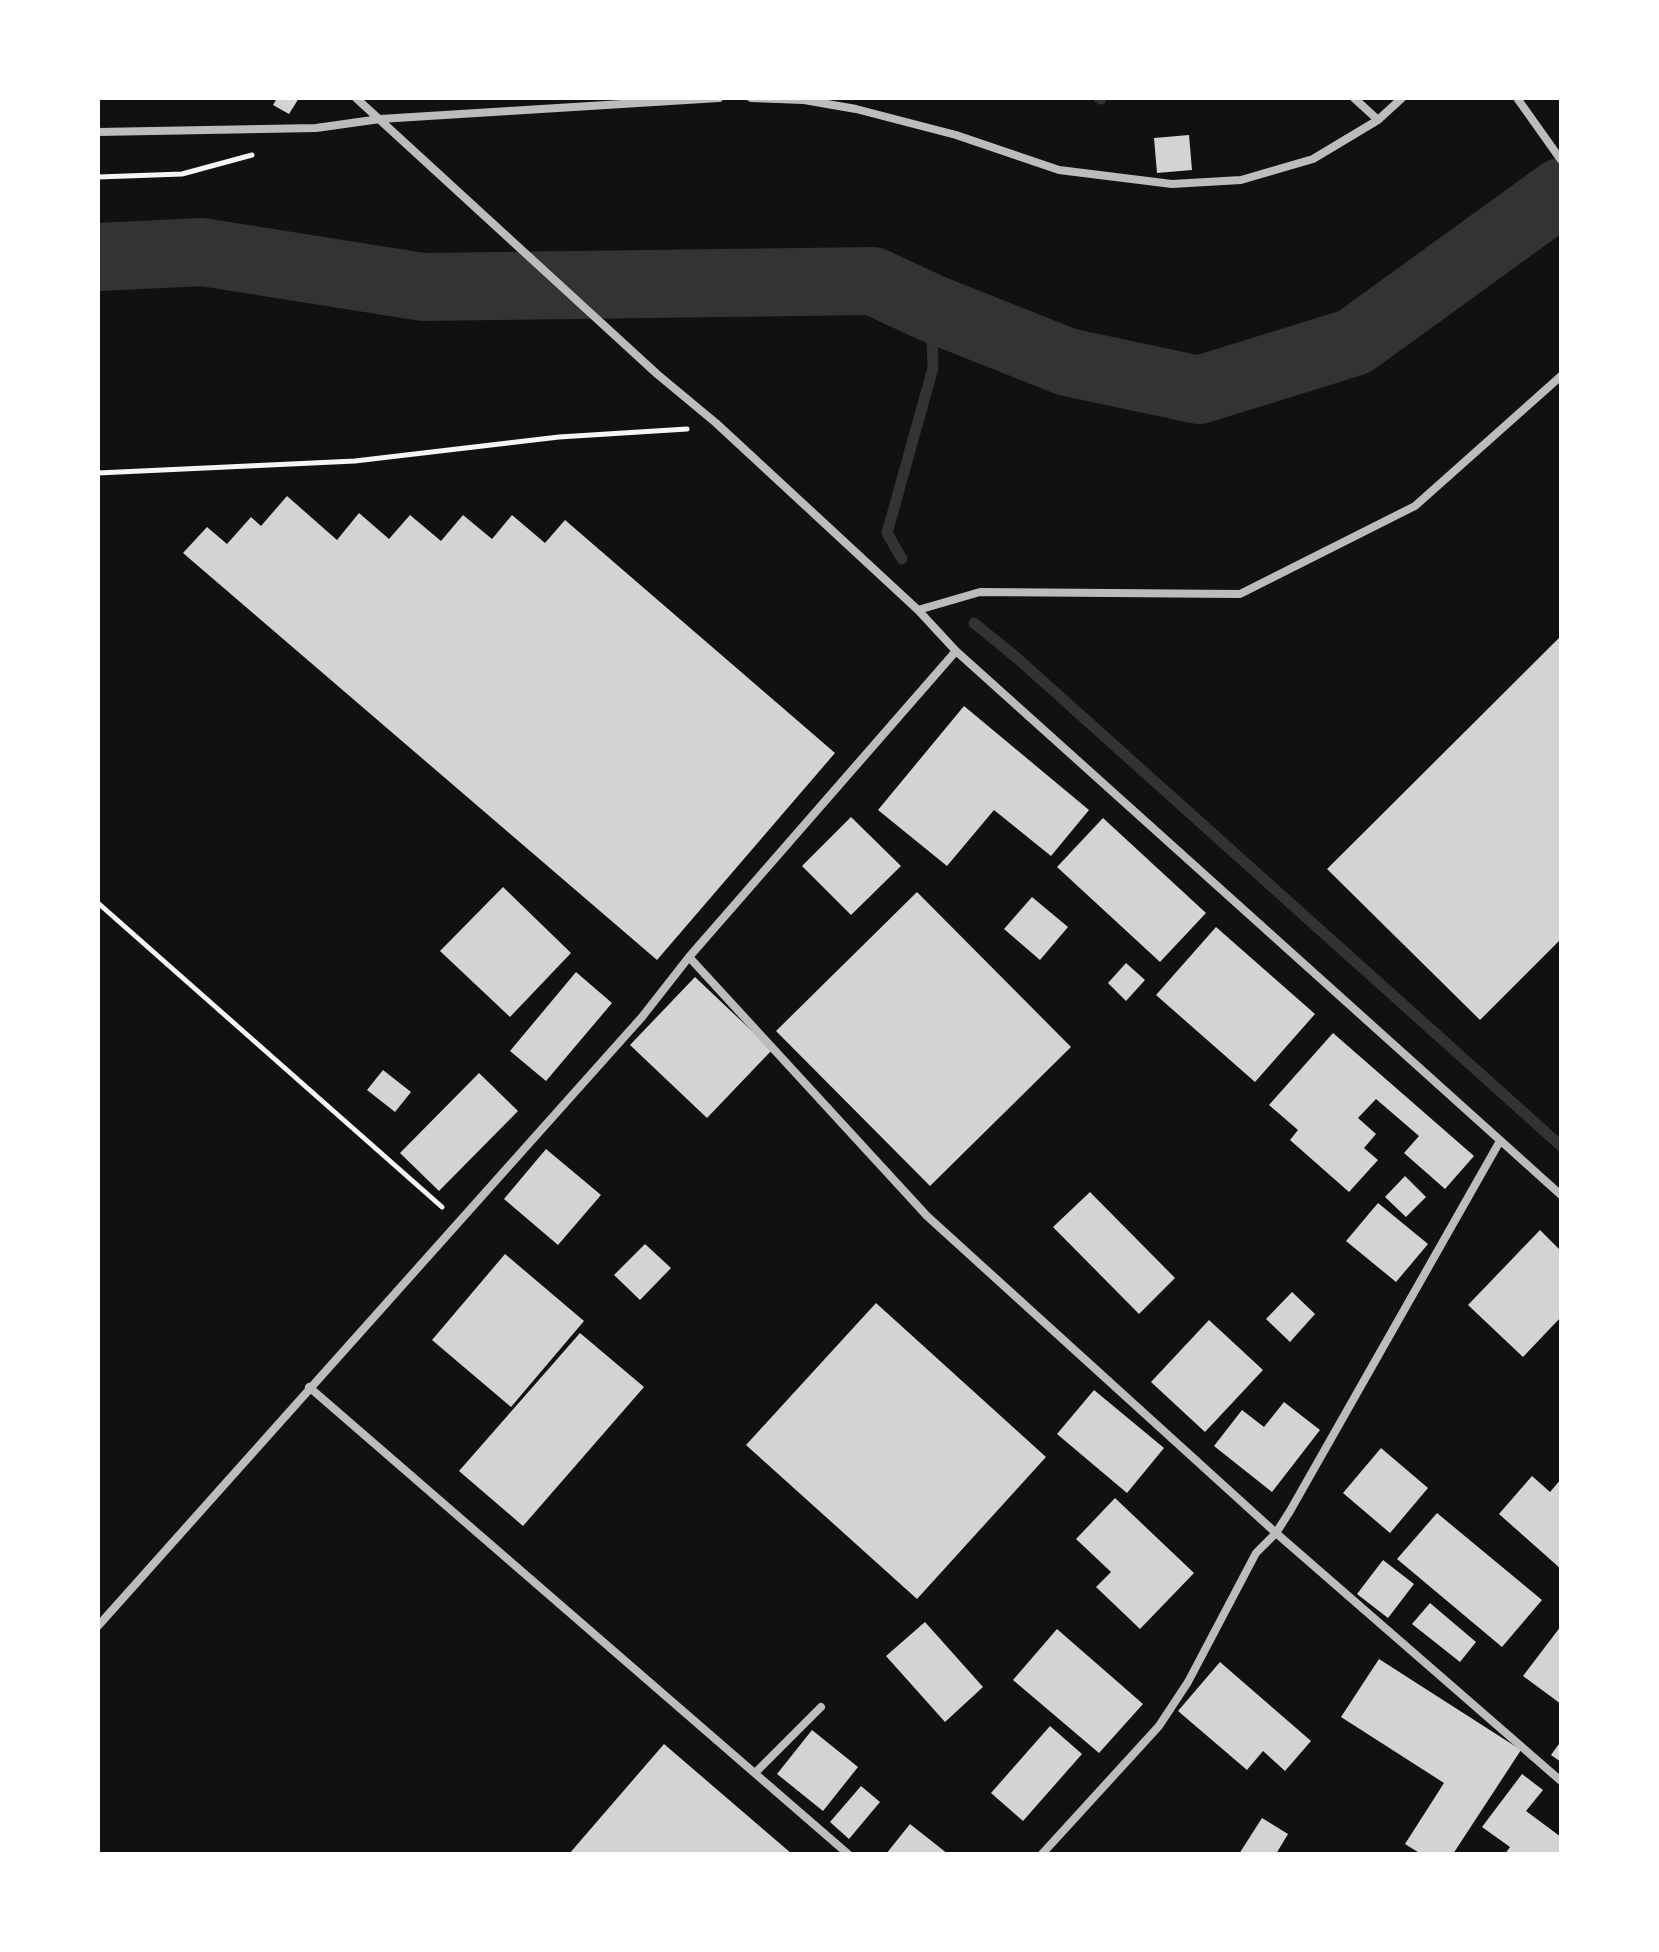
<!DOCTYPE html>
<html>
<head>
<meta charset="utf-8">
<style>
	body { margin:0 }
	#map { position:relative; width:1659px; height:1952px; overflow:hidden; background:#111; font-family:"Noto Serif",serif }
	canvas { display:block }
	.frame { position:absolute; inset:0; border:100px solid #fff; pointer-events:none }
</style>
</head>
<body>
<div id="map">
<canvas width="1659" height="1952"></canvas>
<div class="frame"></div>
</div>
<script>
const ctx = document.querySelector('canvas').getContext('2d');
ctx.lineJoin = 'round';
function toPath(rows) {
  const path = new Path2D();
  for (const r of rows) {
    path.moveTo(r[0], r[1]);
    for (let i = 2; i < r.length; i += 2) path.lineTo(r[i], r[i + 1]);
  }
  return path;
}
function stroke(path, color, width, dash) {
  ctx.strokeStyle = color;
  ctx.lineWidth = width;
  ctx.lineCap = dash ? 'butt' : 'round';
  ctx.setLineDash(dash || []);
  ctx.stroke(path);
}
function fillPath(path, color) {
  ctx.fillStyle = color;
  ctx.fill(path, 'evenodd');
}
stroke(toPath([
	[1099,98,1101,99],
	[902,559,887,533,933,368,931,308],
	[974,623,1017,658,1561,1146]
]), '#333', 11);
stroke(toPath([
	[98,257,202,252,423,287,873,281,931,308,1067,362,1199,390,1354,342,1561,192]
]), '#333', 68);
fillPath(toPath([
	[277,98,299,98,289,114,273,105],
	[1189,135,1192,170,1157,173,1154,138],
	[287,496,337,540,359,513,389,539,410,515,441,541,463,515,492,539,512,515,545,543,565,520,835,753,657,960,183,553,207,527,227,544,251,517,261,526],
	[1561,636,1561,939,1480,1020,1327,869],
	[964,706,1089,810,1051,856,994,810,947,866,878,810],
	[851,817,901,866,851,915,802,866],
	[1103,818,1206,913,1160,962,1057,867],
	[503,887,571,953,510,1017,440,951],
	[917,892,1071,1047,930,1186,776,1031],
	[1032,897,1068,927,1040,960,1004,929],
	[1216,927,1315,1014,1255,1082,1156,995],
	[1126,963,1145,980,1126,1001,1108,983],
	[576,972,612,1003,546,1081,510,1051],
	[695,977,772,1050,707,1118,630,1045],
	[1333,1033,1474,1156,1445,1189,1404,1153,1419,1136,1376,1099,1358,1118,1376,1134,1364,1148,1378,1160,1349,1192,1290,1140,1298,1130,1269,1105],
	[383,1070,411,1092,395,1112,367,1090],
	[479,1073,518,1111,439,1191,400,1153],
	[546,1149,601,1195,558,1245,504,1199],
	[1405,1176,1426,1197,1406,1217,1385,1197],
	[1090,1192,1175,1278,1139,1314,1053,1227],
	[1378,1203,1428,1244,1396,1282,1346,1241],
	[1540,1230,1561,1251,1561,1317,1523,1357,1468,1305],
	[645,1244,671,1268,640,1300,614,1275],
	[505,1254,584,1321,511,1407,432,1340],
	[1292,1292,1315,1314,1290,1342,1266,1319],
	[876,1303,1046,1457,917,1599,746,1445],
	[1209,1320,1263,1370,1205,1432,1151,1382],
	[580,1333,644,1387,523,1526,459,1471],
	[1094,1390,1164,1448,1127,1493,1057,1434],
	[1284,1402,1320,1430,1272,1492,1214,1446,1242,1410,1264,1427],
	[1381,1448,1428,1488,1390,1533,1343,1493],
	[1532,1476,1550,1492,1561,1479,1561,1569,1499,1514],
	[1115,1498,1194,1573,1140,1629,1096,1587,1111,1572,1076,1539],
	[1437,1513,1542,1600,1502,1647,1397,1559],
	[1383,1560,1414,1584,1388,1618,1357,1594],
	[1430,1603,1476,1642,1460,1662,1412,1624],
	[925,1622,983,1687,945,1722,886,1656],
	[1561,1626,1561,1704,1523,1676],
	[1057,1629,1143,1704,1099,1753,1013,1680],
	[1379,1659,1521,1750,1453,1854,1421,1854,1405,1844,1444,1783,1341,1717],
	[1220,1662,1311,1741,1285,1771,1263,1751,1247,1770,1178,1711],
	[1050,1726,1082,1754,1023,1821,991,1793],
	[812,1730,858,1767,823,1811,777,1774],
	[1561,1741,1561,1762,1551,1755],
	[664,1744,792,1854,569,1854],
	[1522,1774,1543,1790,1526,1811,1561,1837,1561,1854,1505,1854,1510,1847,1482,1827],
	[861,1786,880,1802,849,1839,830,1822],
	[1262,1818,1288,1834,1276,1854,1239,1854],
	[910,1824,948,1854,886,1854]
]), '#d3d3d3');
stroke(toPath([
	[98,177,182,174,252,155],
	[98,473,355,461,559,437,687,429],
	[98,903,442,1207]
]), '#f5f5f5', 5);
stroke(toPath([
	[356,98,657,374,716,423,918,610,956,651,1561,1195],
	[751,98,804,100,856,109,956,135,1059,170,1172,184,1241,180,1313,159,1378,120],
	[1354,98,1378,120,1402,98],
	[1517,98,1561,160],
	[98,132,316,128,380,119,719,98],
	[918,610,980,592,1240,594,1415,506,1561,376],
	[689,957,927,1216,1276,1533,1561,1781],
	[309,1387,848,1854],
	[98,1626,642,1017,689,957,956,651],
	[755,1773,821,1707],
	[1042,1854,1159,1726,1188,1682,1256,1553,1276,1533,1290,1511,1500,1141]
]), '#bcbcbc', 8);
</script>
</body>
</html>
